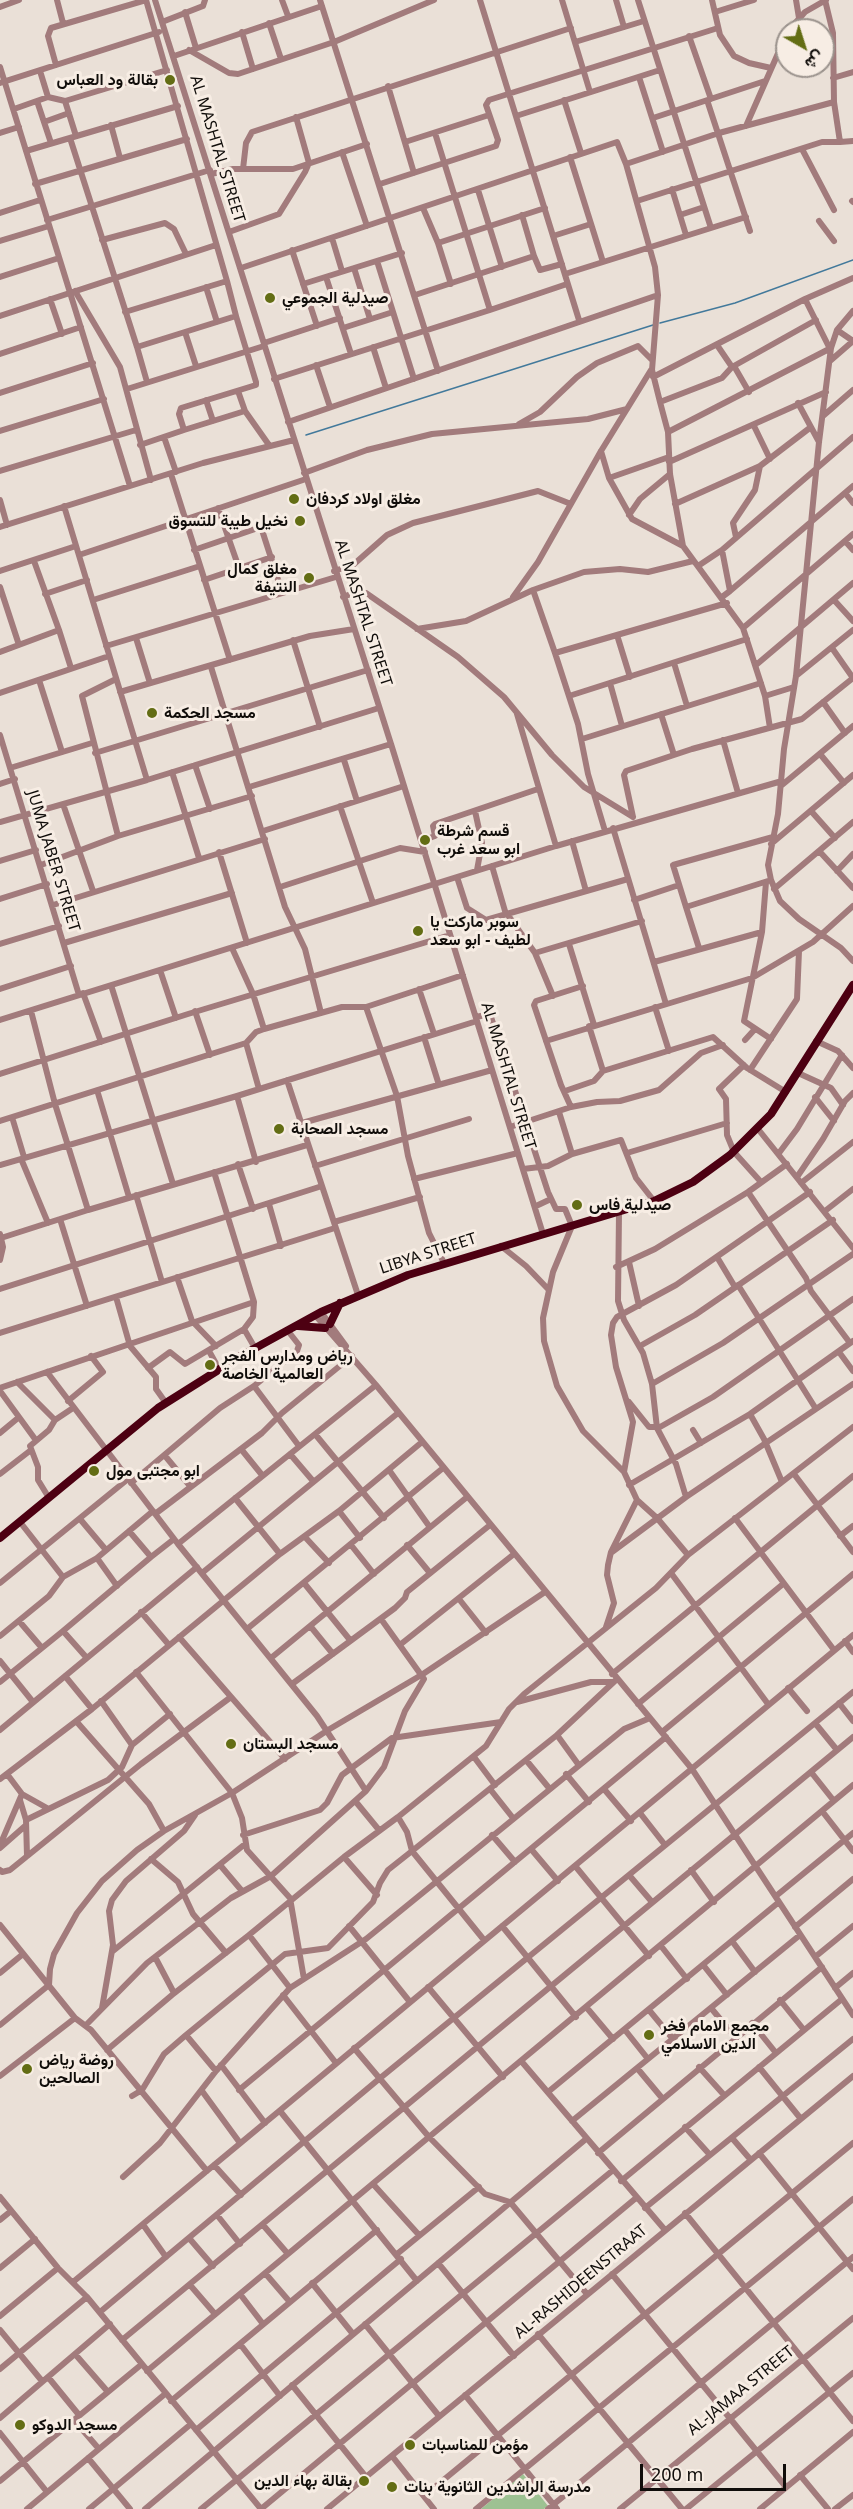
<!DOCTYPE html>
<html>
<head>
<meta charset="utf-8">
<style>
	body { margin:0 }
	#map { position:relative; width:853px; height:2509px; overflow:hidden; background:#eae0d7; font-family:"Noto Sans",Vazirmatn,sans-serif }
	canvas { display:block }
	.north { position:absolute; left:775px; top:18px; width:60px; height:60px; box-sizing:border-box; background:#f7ede4; border:2px solid #9b938d; border-radius:50%; rotate:141deg; font-size:16px; font-weight:700; line-height:24px; text-align:center; color:#100d0a }
	.north::after { content:''; display:block; margin:auto; width:21px; height:27px; background:#636d14; clip-path:polygon(50% 0,100% 100%,50% 72%,0 100%) }
	.scale { position:absolute; left:640px; top:2464px; width:146px; height:27px; box-sizing:border-box; border:3px solid #100d0a; border-top:0; padding-left:8px; font-size:18px; line-height:21px; white-space:nowrap; color:#100d0a; -webkit-text-stroke:4px #f7ede4; paint-order:stroke }
</style>
</head>
<body>
<div id="map">
<canvas width="853" height="2509"></canvas>
<div class="north">ش</div>
<div class="scale">200 m</div>
</div>
<script>
const ctx = document.querySelector('canvas').getContext('2d');
ctx.lineJoin = 'round';
function fillPath(path, color) {
  ctx.fillStyle = color;
  ctx.fill(path, 'evenodd');
}
function toPath(rows) {
  const path = new Path2D();
  for (const r of rows) {
    path.moveTo(r[0], r[1]);
    for (let i = 2; i < r.length; i += 2) path.lineTo(r[i], r[i + 1]);
  }
  return path;
}
function stroke(path, color, width, dash) {
  ctx.strokeStyle = color;
  ctx.lineWidth = width;
  ctx.lineCap = dash ? 'butt' : 'round';
  ctx.setLineDash(dash || []);
  ctx.stroke(path);
}
function write(font, color, halo, rows, align = 'center') {
  ctx.font = font + ' "Noto Sans",Vazirmatn,sans-serif';
  ctx.lineWidth = 6;
  ctx.setLineDash([]);
  ctx.textBaseline = 'middle';
  ctx.strokeStyle = halo;
  ctx.fillStyle = color;
  for (const [text, x, y, turn = 0] of rows) {
    ctx.save();
    ctx.translate(x, y);
    ctx.rotate((+turn || 0) * Math.PI / 180);
    ctx.textAlign = isNaN(turn) ? turn : align;
    if (halo) ctx.strokeText(text, 0, 0);
    ctx.fillText(text, 0, 0);
    ctx.restore();
  }
}
fillPath(toPath([
	[523,2474,548,2506,544,2509,481,2509]
]), '#9dc192');
stroke(toPath([
	[660,323,735,303,853,260],
	[306,435,653,325]
]), '#42799b', 1.5);
stroke(toPath([
	[57,0,63,23],
	[155,0,391,744,543,1234],
	[282,0,288,16],
	[320,0,438,371],
	[480,0,579,320],
	[562,0,590,92],
	[616,0,624,27],
	[638,0,711,228],
	[712,0,720,35,734,56,749,63,771,68],
	[796,0,799,18],
	[825,0,833,33,834,102,840,142,853,141],
	[0,7,19,0],
	[185,12,196,48],
	[715,12,754,0],
	[162,22,203,6,205,0],
	[269,23,281,59],
	[789,30,805,12,826,0],
	[242,32,253,69],
	[689,36,711,99],
	[575,42,644,21],
	[189,50,229,73,238,74,334,42,434,0],
	[174,56,322,6],
	[56,65,48,36,51,28,146,0],
	[0,67,130,486],
	[40,71,48,97],
	[639,77,663,152],
	[833,78,853,72],
	[0,83,159,32],
	[388,86,414,173],
	[564,100,581,153],
	[707,100,750,231],
	[37,101,51,143],
	[65,101,76,136],
	[14,109,48,97,65,101,167,70],
	[516,116,660,70],
	[653,118,765,81],
	[44,122,69,113],
	[111,125,120,158],
	[746,126,787,33],
	[0,133,19,127],
	[70,138,137,347,236,316,256,382,256,385,181,408,179,414,184,430,140,445],
	[405,142,489,115],
	[802,149,834,210],
	[26,151,178,106],
	[342,152,367,226],
	[570,157,603,262],
	[626,164,719,133,834,102],
	[243,169,246,143,252,132,571,28],
	[211,174,233,169,293,169,367,144],
	[35,184,187,139],
	[380,184,496,146,498,140,486,105,489,100,718,28],
	[672,189,686,235],
	[478,190,502,267],
	[637,201,822,142,840,142],
	[852,201,853,202],
	[423,208,438,243,545,208],
	[0,213,40,200],
	[522,215,534,256],
	[680,215,704,207],
	[47,220,210,170],
	[819,221,834,241],
	[229,232,279,214,305,172,309,163,296,117],
	[553,236,591,224],
	[332,238,342,271],
	[102,240,165,223,174,229,186,254],
	[0,241,49,226],
	[438,243,451,284],
	[292,250,317,326],
	[377,261,414,379],
	[241,268,617,142,626,164,655,267,658,295,652,370,660,402,722,378,732,367],
	[354,268,370,319],
	[565,274,746,217],
	[0,277,59,258],
	[326,277,351,354],
	[227,281,236,316],
	[303,284,402,253],
	[206,287,217,322],
	[75,291,120,367,151,480],
	[415,295,534,256,540,270,562,264],
	[50,299,62,334],
	[805,299,830,349],
	[490,310,567,284],
	[853,311,837,330,831,348,819,442,796,676,784,749,778,814,768,865,771,880,780,901,799,919,841,948,853,961],
	[125,312,227,281,146,0],
	[0,316,216,245],
	[343,328,393,312],
	[837,330,853,341],
	[185,332,196,366],
	[264,343,340,318],
	[717,345,732,367,816,320],
	[137,347,147,382],
	[373,347,386,388],
	[0,354,81,327],
	[830,361,853,341],
	[316,365,330,407],
	[734,366,749,392],
	[653,377,805,299,853,278],
	[274,379,490,310,435,133],
	[127,389,264,346],
	[0,393,93,363],
	[206,400,213,421],
	[660,402,668,432,670,474,683,546,743,628,765,696,770,728],
	[798,403,819,442],
	[245,411,269,445],
	[823,416,853,390],
	[288,422,658,295],
	[519,424,540,412,577,377,597,363,638,346,652,360],
	[754,426,770,459],
	[184,430,245,411,238,391],
	[0,431,104,399],
	[668,432,831,348],
	[164,437,176,472],
	[601,451,609,478,632,519,683,546],
	[669,462,826,392],
	[0,471,136,430],
	[304,473,367,450,432,434,588,419,627,409],
	[171,474,230,660],
	[609,478,669,457],
	[845,493,853,503],
	[0,500,7,525],
	[675,504,760,466,811,427],
	[64,506,147,780],
	[218,508,239,568],
	[629,515,640,499,670,474],
	[0,527,203,463,294,440],
	[736,537,733,523,755,490,760,466],
	[845,541,853,550],
	[194,550,261,527,282,592],
	[722,550,730,591,722,597],
	[79,555,306,479],
	[34,561,59,630],
	[698,566,722,550,853,437],
	[0,571,76,546],
	[334,571,353,565,387,535,413,523,538,491,571,504],
	[204,580,272,557],
	[0,587,19,645],
	[533,590,555,653],
	[730,591,853,486],
	[45,594,87,580],
	[343,597,356,592,366,593,458,657,504,697,552,755,584,787,633,817],
	[513,597,538,562,601,451,651,370],
	[93,600,200,566],
	[834,600,853,621],
	[743,628,853,534],
	[417,629,466,621,533,590,584,572,620,569,648,572,693,561],
	[617,635,630,677],
	[136,638,150,683],
	[293,640,320,727],
	[106,646,336,577],
	[832,648,853,678],
	[0,652,59,630,71,668],
	[674,663,687,706],
	[756,665,853,583],
	[211,667,285,907,305,949,321,1013],
	[796,676,853,630],
	[39,680,62,752],
	[610,683,622,726],
	[120,692,310,636,354,629],
	[0,693,109,656],
	[569,696,747,639],
	[765,696,794,687],
	[823,702,845,733],
	[517,714,556,846],
	[661,714,674,755],
	[0,735,79,995],
	[582,739,761,683],
	[723,740,738,793],
	[95,753,368,670],
	[820,754,844,783],
	[344,760,357,801],
	[195,765,210,809],
	[10,768,92,743],
	[172,772,199,858],
	[0,784,15,779],
	[782,785,853,726],
	[249,787,391,744],
	[63,804,93,891],
	[340,806,373,903],
	[475,811,482,843,477,870],
	[811,811,835,838],
	[633,817,624,775,626,771,692,749,802,719,853,678],
	[0,822,147,780,379,708],
	[613,828,666,1004],
	[263,831,404,786],
	[605,831,588,774,578,724,555,653,727,603],
	[118,836,252,796],
	[421,841,435,836,433,826,435,824,538,789],
	[572,841,586,891],
	[771,844,853,775],
	[219,852,247,943],
	[820,852,853,888],
	[0,861,36,850],
	[41,865,118,836,82,696,116,679],
	[492,866,505,911,535,953,553,996],
	[837,871,853,854],
	[457,877,467,908,486,920,628,879],
	[771,880,686,907,673,865,773,837],
	[280,887,400,848,425,852],
	[774,889,853,822],
	[0,899,47,884],
	[634,900,679,885],
	[53,905,265,839],
	[686,907,699,948],
	[762,932,766,882],
	[64,943,232,893],
	[0,944,59,926],
	[569,944,594,1025],
	[232,948,253,994,264,1029],
	[535,953,642,921],
	[654,962,762,932,744,1021,771,1039],
	[160,970,176,1018],
	[111,985,173,1184],
	[0,989,71,966],
	[419,989,434,1034],
	[83,993,101,1042],
	[366,1007,397,1096,408,1156,429,1233,444,1263],
	[655,1007,669,1051],
	[31,1011,55,1104,88,1210],
	[195,1011,210,1055],
	[476,1017,490,1014,548,1192,556,1209,565,1209,572,1226,553,1272,543,1318,544,1341,557,1386,583,1431,624,1472],
	[0,1020,556,846,782,781],
	[424,1037,439,1085],
	[745,1040,755,1029],
	[546,1041,752,978,813,942,853,906],
	[816,1041,838,1051,853,1068],
	[246,1043,259,1089],
	[744,1065,719,1089,726,1099,727,1135,734,1152,761,1182],
	[750,1070,797,999,799,951],
	[603,1071,713,1037,747,1068,786,1092],
	[798,1073,831,1088,843,1105],
	[0,1074,188,1014,450,935],
	[287,1080,358,1295],
	[97,1090,129,1197],
	[565,1091,594,1081,603,1071,589,1026],
	[237,1096,256,1162],
	[815,1097,834,1121],
	[571,1107,561,1085,534,1005,536,1001,583,986],
	[559,1112,572,1154],
	[12,1117,24,1157,22,1161,48,1223],
	[0,1121,246,1043,256,1032,264,1029,342,1007,366,1007,463,975],
	[302,1123,492,1070],
	[510,1127,571,1107,597,1102,620,1101,659,1090,701,1053,723,1045],
	[758,1129,853,1248],
	[627,1153,727,1123],
	[779,1153,797,1129,842,1055],
	[238,1164,253,1209],
	[0,1165,237,1096,477,1021],
	[315,1166,469,1119],
	[523,1169,548,1166,572,1154,621,1140,636,1178,654,1201],
	[214,1172,254,1302,253,1317,244,1329,255,1348],
	[797,1177,823,1139,845,1101,853,1093],
	[414,1179,518,1153],
	[801,1183,853,1142],
	[748,1192,806,1278,811,1291,850,1343],
	[136,1195,162,1282],
	[269,1204,281,1246],
	[536,1206,551,1199],
	[825,1211,853,1189],
	[619,1213,618,1301,624,1320,643,1353,652,1384,657,1428,676,1464,686,1497],
	[60,1219,87,1306],
	[334,1222,420,1197],
	[0,1234,3,1247,0,1260],
	[1,1238,88,1210,307,1145],
	[501,1246,526,1266,548,1289],
	[717,1257,735,1287],
	[629,1262,639,1306],
	[616,1267,655,1249,748,1192,787,1164],
	[177,1277,192,1321,216,1346],
	[738,1285,816,1409],
	[0,1289,322,1186],
	[116,1297,130,1346,156,1377,156,1389,166,1403],
	[321,1312,346,1346],
	[315,1315,376,1385,692,1769,853,2015],
	[0,1333,335,1228],
	[640,1346,695,1315,833,1220],
	[209,1351,219,1369],
	[839,1352,853,1371],
	[148,1368,170,1352,185,1364,244,1329],
	[47,1372,178,1544,317,1716,366,1791,271,1876,231,1898,147,1963,86,2025],
	[17,1382,55,1420],
	[652,1384,723,1343,853,1254],
	[254,1386,299,1446],
	[0,1388,254,1302],
	[0,1391,35,1439],
	[68,1401,103,1372,91,1356],
	[629,1402,649,1427,660,1427,713,1397,853,1299],
	[750,1414,764,1439,782,1482],
	[693,1430,701,1443],
	[0,1433,18,1418],
	[315,1434,384,1518],
	[241,1449,262,1475],
	[290,1454,313,1481],
	[166,1457,190,1486],
	[389,1470,429,1526],
	[0,1474,31,1450],
	[794,1474,853,1552],
	[131,1483,220,1408,254,1386,297,1351,299,1345,288,1331],
	[629,1485,750,1414,853,1341],
	[49,1498,38,1480,38,1467,30,1446,49,1430,55,1420,73,1408],
	[235,1498,280,1554],
	[339,1511,360,1538],
	[155,1514,262,1433,282,1413,352,1356],
	[735,1518,834,1650],
	[80,1519,106,1550],
	[129,1531,151,1557,174,1539],
	[840,1536,853,1526],
	[305,1537,329,1563],
	[178,1544,376,1385],
	[351,1545,374,1574],
	[407,1545,430,1573],
	[612,1552,686,1497,853,1384],
	[688,1555,853,1427],
	[97,1558,117,1586],
	[202,1573,398,1413],
	[671,1573,768,1704],
	[63,1577,97,1558,153,1511],
	[0,1583,128,1479],
	[304,1583,350,1640],
	[459,1599,486,1633],
	[141,1612,169,1645],
	[19,1621,42,1648],
	[311,1627,333,1654],
	[606,1627,614,1603,607,1575,608,1565,611,1552,637,1500,624,1472,633,1422,616,1367,611,1335,613,1323,617,1317,676,1285,810,1192],
	[247,1629,443,1468],
	[63,1631,151,1557],
	[0,1636,49,1596,63,1577,20,1522],
	[179,1637,285,1759],
	[845,1641,853,1652],
	[401,1644,514,1554],
	[271,1658,467,1497],
	[0,1661,33,1702],
	[136,1672,232,1793,242,1818,247,1850,290,1898,304,1979],
	[612,1674,853,1476],
	[65,1676,92,1709],
	[0,1682,63,1631,86,1657],
	[292,1684,395,1608,405,1598,407,1592,490,1525],
	[788,1688,807,1711],
	[101,1701,132,1745],
	[517,1702,591,1682,613,1682],
	[839,1703,853,1721],
	[638,1704,783,1584],
	[76,1721,149,1804,164,1831],
	[815,1723,837,1750],
	[0,1730,197,1567],
	[662,1732,853,1574],
	[557,1735,578,1764],
	[474,1757,495,1785],
	[526,1760,549,1788],
	[811,1772,834,1801],
	[7,1774,22,1794,47,1808],
	[566,1774,589,1802],
	[0,1779,92,1709,280,1554,339,1511,422,1442],
	[490,1789,513,1818],
	[604,1789,631,1821],
	[366,1791,384,1767,405,1711,424,1679,381,1619],
	[20,1800,26,1820,27,1856],
	[356,1802,379,1830],
	[822,1811,853,1851],
	[640,1813,665,1845],
	[26,1820,108,1780,122,1767,132,1745,170,1714],
	[243,1835,320,1810,327,1803,342,1775,392,1738,501,1722],
	[492,1835,515,1862],
	[0,1845,22,1794],
	[0,1848,25,1826],
	[531,1849,558,1881],
	[344,1857,377,1895],
	[151,1859,178,1882,193,1914,226,1953],
	[220,1865,242,1891],
	[576,1867,649,1956],
	[0,1870,2,1872,10,1870,141,1764,231,1697],
	[691,1870,714,1902],
	[629,1875,652,1902],
	[776,1896,853,1833],
	[0,1925,75,2018,91,2030,207,2171],
	[349,1926,410,2002],
	[502,1926,576,2017],
	[795,1927,853,1879],
	[249,1935,344,1857,398,1817],
	[484,1940,412,1851,557,1735,617,1679],
	[732,1941,755,1972],
	[661,1946,687,1979],
	[113,1951,245,1844],
	[155,1957,174,1993],
	[815,1957,853,1926],
	[704,1966,727,1995],
	[0,1973,23,1954],
	[49,1985,50,1969,54,1954,77,1913,102,1881,137,1850,164,1831,232,1793,328,1730,423,1674,545,1592],
	[428,1987,503,2077],
	[835,1988,853,1973],
	[283,1995,336,2063],
	[780,2000,804,2030],
	[102,2008,113,1945,109,1911,112,1900,126,1881,184,1831,195,1815],
	[587,2008,613,2039],
	[711,2008,735,2037],
	[649,2010,673,2039],
	[752,2023,776,2053],
	[0,2025,49,1985],
	[625,2030,648,2059],
	[186,2035,285,1954,328,1948,373,1902,380,1883,388,1870,412,1851,407,1832,398,1817,486,1746,509,1709,524,1694,656,1588,688,1555,657,1518,637,1500],
	[354,2048,429,2137,485,2194,510,2202,587,2294],
	[107,2050,172,1995,249,1935,290,1988],
	[522,2062,665,2230],
	[221,2065,265,2123],
	[699,2067,724,2095],
	[759,2067,801,2119],
	[637,2068,662,2098],
	[0,2076,75,2018],
	[239,2090,666,1737],
	[202,2091,240,2143],
	[548,2092,779,1902],
	[132,2096,142,2090,164,2054,186,2035,216,2071],
	[280,2111,417,2281],
	[572,2121,800,1935],
	[685,2127,710,2155],
	[732,2138,750,2159],
	[598,2153,822,1967],
	[759,2153,853,2269],
	[214,2165,241,2195],
	[123,2177,160,2143,216,2071,290,1988,366,1939,624,1729,650,1718],
	[621,2181,842,1999],
	[373,2184,419,2235],
	[0,2197,58,2268,87,2297,261,2509],
	[645,2208,853,2039],
	[685,2213,853,2421],
	[217,2215,240,2244],
	[0,2220,11,2211],
	[263,2225,288,2254],
	[144,2226,166,2257],
	[189,2238,213,2266],
	[397,2254,479,2187],
	[438,2263,514,2356],
	[0,2268,35,2239],
	[265,2273,289,2301],
	[612,2274,786,2487],
	[73,2282,853,1635],
	[312,2283,353,2334],
	[190,2285,215,2314],
	[240,2294,263,2324],
	[100,2312,379,2079,853,1692],
	[0,2316,58,2268],
	[365,2324,439,2416],
	[0,2330,42,2381],
	[538,2334,682,2509],
	[122,2340,853,1737],
	[240,2344,280,2396],
	[75,2354,108,2392],
	[0,2369,87,2297],
	[147,2371,853,1785],
	[48,2377,79,2415],
	[292,2385,366,2477],
	[465,2395,557,2509],
	[171,2401,377,2230],
	[0,2418,110,2324],
	[74,2420,99,2449],
	[196,2430,401,2259],
	[0,2433,47,2492],
	[392,2456,434,2509],
	[88,2458,130,2509],
	[800,2475,828,2509],
	[0,2481,142,2364],
	[424,2496,853,2143],
	[27,2509,165,2394],
	[89,2509,191,2424],
	[145,2509,586,2139],
	[201,2509,612,2171],
	[261,2509,636,2198],
	[327,2509,853,2076],
	[476,2509,853,2199],
	[548,2509,853,2257],
	[620,2509,853,2318],
	[686,2509,853,2373],
	[760,2509,853,2432],
	[835,2509,853,2495]
]), '#a27b7c', 6);
stroke(toPath([
	[330,1324,340,1303],
	[298,1326,325,1328],
	[0,1538,158,1408,239,1357,321,1312,408,1275,654,1201,693,1182,730,1155,771,1114,853,985]
]), '#4d0012', 8);
for (const [x, y, r, color] of [
	[170,80,6,"#636d14"],
	[270,298,6,"#636d14"],
	[294,499,6,"#636d14"],
	[300,521,6,"#636d14"],
	[309,578,6,"#636d14"],
	[152,713,6,"#636d14"],
	[425,840,6,"#636d14"],
	[418,931,6,"#636d14"],
	[279,1129,6,"#636d14"],
	[577,1205,6,"#636d14"],
	[210,1365,6,"#636d14"],
	[94,1471,6,"#636d14"],
	[231,1744,6,"#636d14"],
	[649,2035,6,"#636d14"],
	[27,2069,6,"#636d14"],
	[20,2425,6,"#636d14"],
	[410,2445,6,"#636d14"],
	[364,2481,6,"#636d14"],
	[392,2487,6,"#636d14"]
]) {
  const dot = new Path2D();
  dot.arc(x, y, r, 0, 2 * Math.PI);
  ctx.fillStyle = color;
  ctx.fill(dot);
  stroke(dot, '#f7ede4', 2);
}
write('bold 16px', '#100d0a', '#f7ede4', [
	["بقالة ود العباس",158,80,"right"],
	["صيدلية الجموعي",282,298],
	["مغلق اولاد كردفان",306,499],
	["نخيل طيبة للتسوق",288,521,"right"],
	["مغلق كمال",297,569,"right"],
	["النتيفة",297,587,"right"],
	["مسجد الحكمة",164,713],
	["قسم شرطة",437,831],
	["ابو سعد غرب",437,849],
	["سوبر ماركت يا",430,922],
	["لطيف - ابو سعد",430,940],
	["مسجد الصحابة",291,1129],
	["صيدلية فاس",589,1205],
	["رياض ومدارس الفجر",222,1356],
	["العالمية الخاصة",222,1374],
	["ابو مجتبى مول",106,1471],
	["مسجد البستان",243,1744],
	["مجمع الامام فخر",661,2026],
	["الدين الاسلامي",661,2044],
	["روضة رياض",39,2060],
	["الصالحين",39,2078],
	["مسجد الدوكو",32,2425],
	["مؤمن للمناسبات",422,2445],
	["بقالة بهاء الدين",352,2481,"right"],
	["مدرسة الراشدين الثانوية بنات",404,2487]
], 'left');
write('16px', '#100d0a', '#f7ede4', [
	["AL MASHTAL STREET",217,149,73],
	["AL MASHTAL STREET",363,613,72],
	["JUMA JABER STREET",53,861,73],
	["AL MASHTAL STREET",508,1076,73],
	["LIBYA STREET",428,1254,-18],
	["AL-RASHIDEENSTRAAT",581,2282,-40],
	["AL-JAMAA STREET",741,2391,-39]
]);
</script>
</body>
</html>
